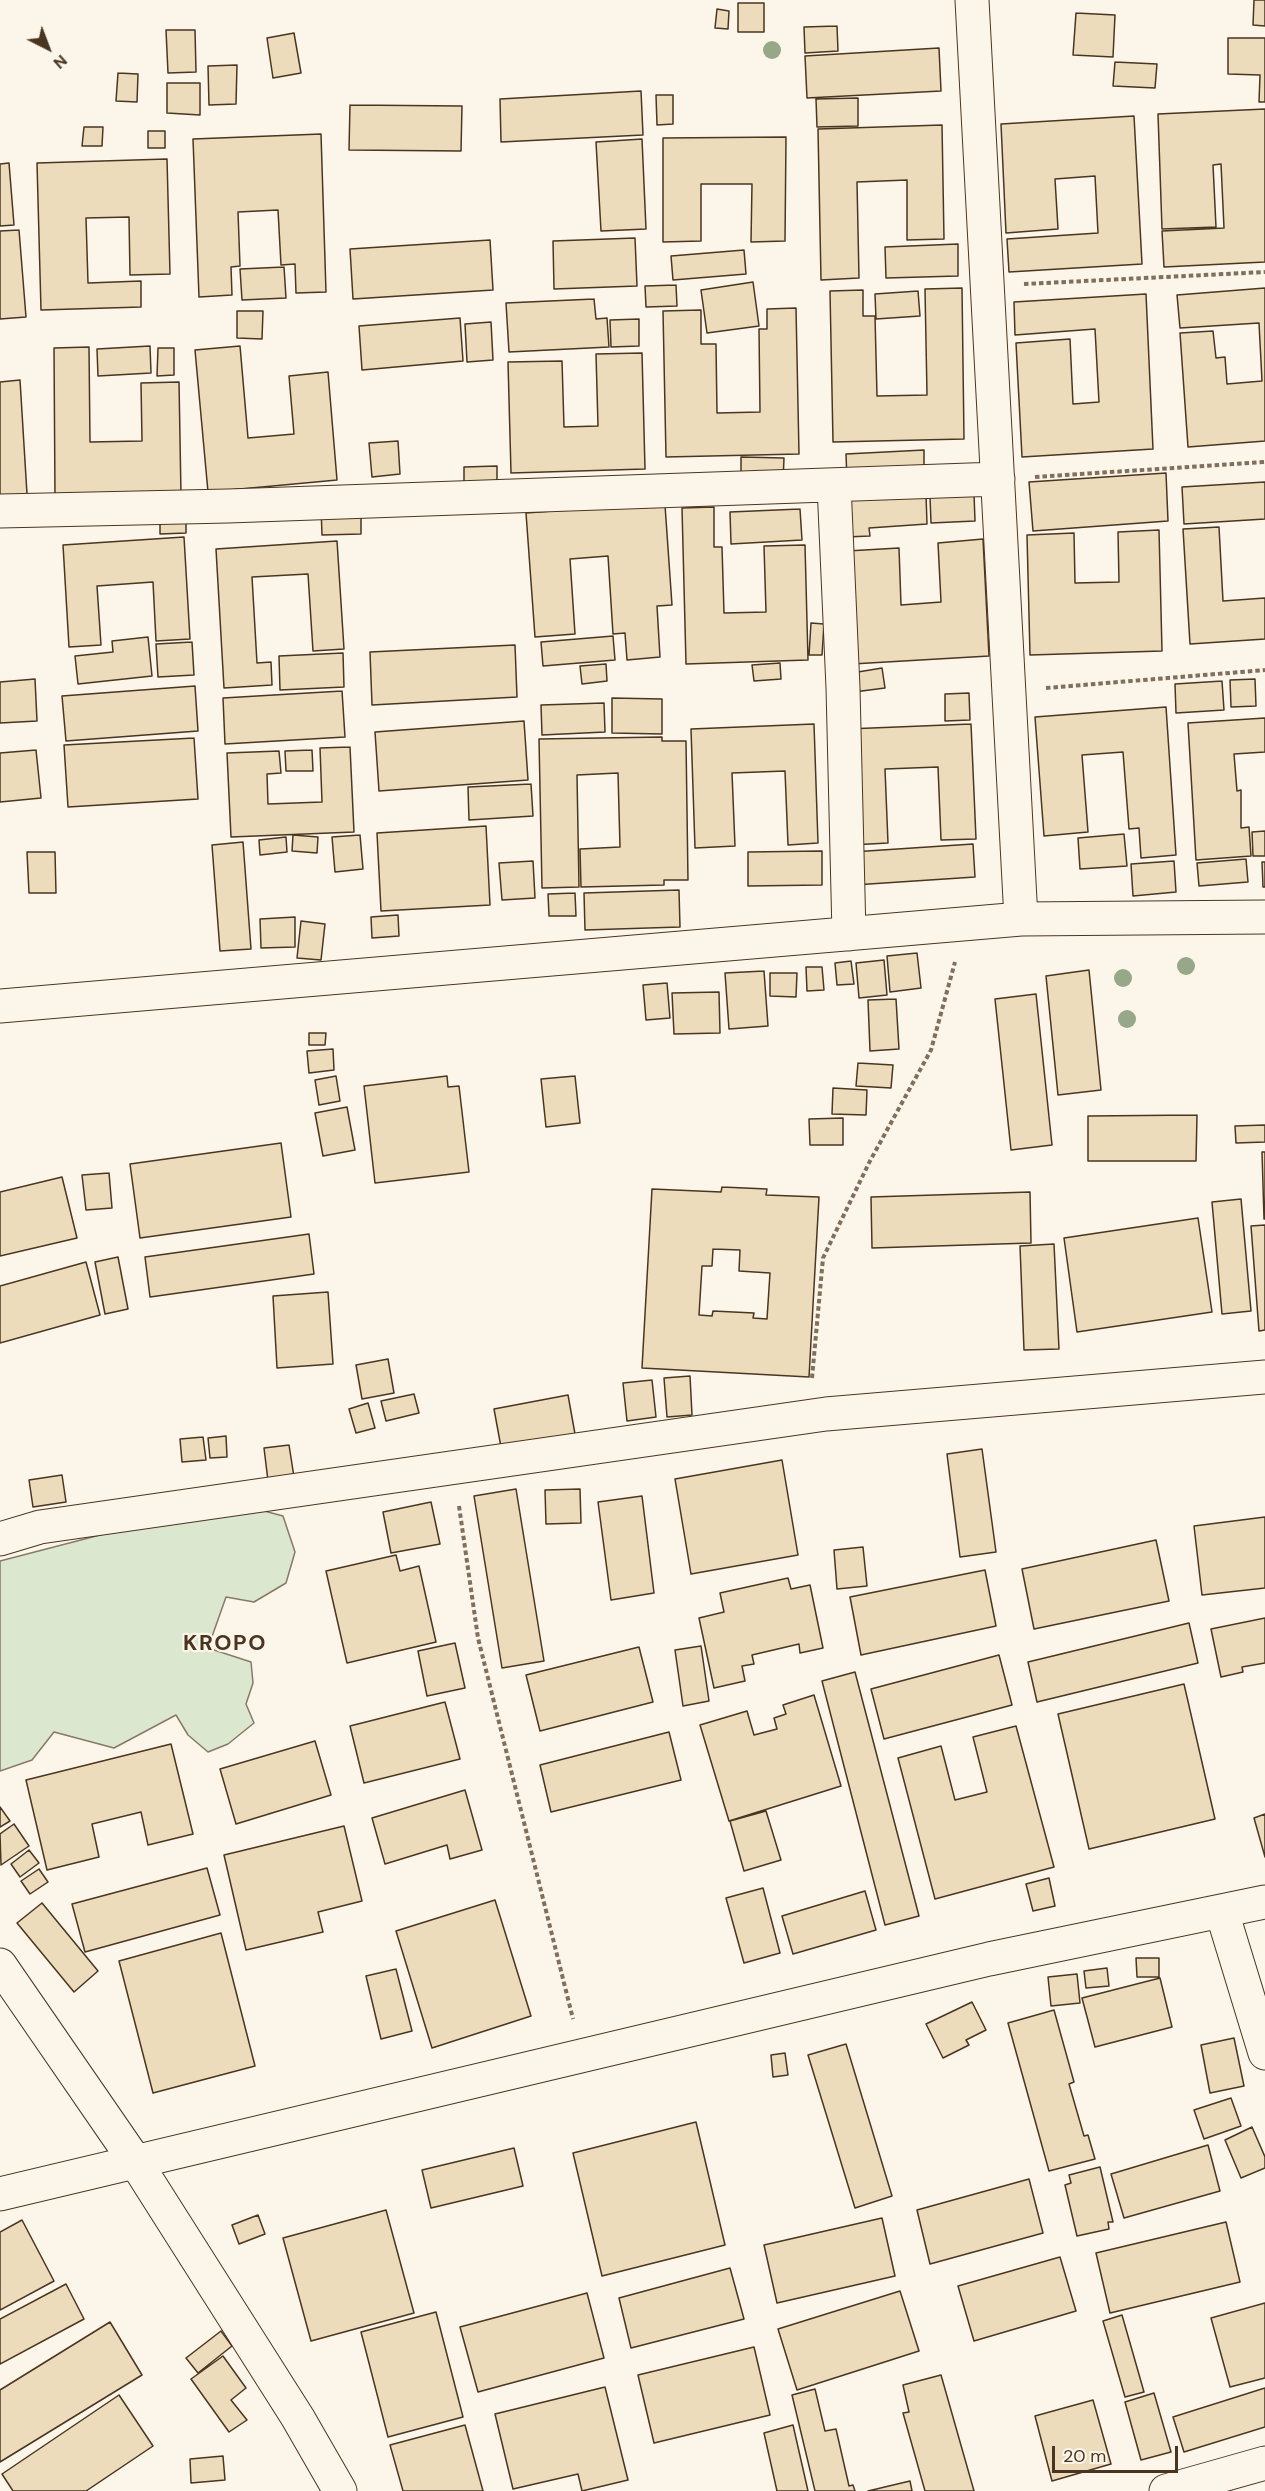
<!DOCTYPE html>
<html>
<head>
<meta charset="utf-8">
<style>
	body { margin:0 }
	#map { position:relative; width:1265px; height:2491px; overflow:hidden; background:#fbf6e9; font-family:"DM Sans",sans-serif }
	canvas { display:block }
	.north { position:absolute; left:18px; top:18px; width:60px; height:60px; -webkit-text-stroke:4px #fbf6e9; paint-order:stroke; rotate:138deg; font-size:16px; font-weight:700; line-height:24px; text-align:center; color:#4a3520 }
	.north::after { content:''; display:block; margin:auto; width:21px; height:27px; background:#4a3520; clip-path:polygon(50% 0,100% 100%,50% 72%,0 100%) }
	.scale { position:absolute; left:1052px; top:2446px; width:126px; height:27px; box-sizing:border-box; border:3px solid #4a3520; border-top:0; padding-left:8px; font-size:18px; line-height:21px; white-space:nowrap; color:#4a3520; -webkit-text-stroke:4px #fbf6e9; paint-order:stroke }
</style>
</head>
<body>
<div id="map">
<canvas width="1265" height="2491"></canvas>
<div class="north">N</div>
<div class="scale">20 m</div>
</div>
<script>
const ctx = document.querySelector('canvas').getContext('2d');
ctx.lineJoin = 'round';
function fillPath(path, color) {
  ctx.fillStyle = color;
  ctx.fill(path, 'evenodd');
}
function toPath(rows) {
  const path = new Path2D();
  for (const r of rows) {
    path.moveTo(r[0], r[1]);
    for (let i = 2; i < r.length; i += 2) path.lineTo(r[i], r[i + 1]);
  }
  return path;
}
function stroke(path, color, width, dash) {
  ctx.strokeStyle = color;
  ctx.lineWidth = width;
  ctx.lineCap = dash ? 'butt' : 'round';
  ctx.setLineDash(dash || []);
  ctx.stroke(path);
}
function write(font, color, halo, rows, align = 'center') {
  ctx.font = font + ' "DM Sans",sans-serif';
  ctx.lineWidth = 4.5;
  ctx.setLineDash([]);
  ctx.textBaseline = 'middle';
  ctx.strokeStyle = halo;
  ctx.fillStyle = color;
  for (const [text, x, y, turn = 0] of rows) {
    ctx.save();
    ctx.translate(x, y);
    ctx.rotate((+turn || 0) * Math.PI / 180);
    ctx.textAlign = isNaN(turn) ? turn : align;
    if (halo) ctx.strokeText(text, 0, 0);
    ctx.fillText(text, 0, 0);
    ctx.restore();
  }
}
const green = toPath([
	[242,1505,283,1516,295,1552,286,1583,254,1602,226,1597,208,1648,251,1662,253,1683,246,1704,254,1723,228,1744,208,1752,188,1735,176,1715,114,1748,54,1732,32,1760,0,1771,0,1561,100,1535,242,1505]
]);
fillPath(green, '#dce7d0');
stroke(green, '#887966', 1.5);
const building = toPath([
	[1254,0,1265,0,1265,26,1253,25,1254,0],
	[738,3,764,3,764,32,738,32,738,3],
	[717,9,729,11,728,29,715,28,717,9],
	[1076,13,1115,15,1113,57,1073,55,1076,13],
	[837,26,838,51,805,53,804,27,837,26],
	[166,30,195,30,196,72,168,73,166,30],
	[294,33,301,73,273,78,267,38,294,33],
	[1228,38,1265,38,1265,102,1259,102,1260,75,1228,74,1228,38],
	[939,48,941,91,807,98,805,56,939,48],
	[1115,62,1157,64,1155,88,1113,86,1115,62],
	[237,65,236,104,209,105,208,66,237,65],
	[118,73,138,74,137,102,116,101,118,73],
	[167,83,200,83,200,115,167,113,167,83],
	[641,91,643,135,501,142,500,99,641,91],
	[656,95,673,95,673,124,657,125,656,95],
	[858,98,858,126,817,127,816,99,858,98],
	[350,105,462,106,461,151,349,150,350,105],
	[1265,109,1265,262,1164,267,1162,231,1224,228,1221,164,1213,165,1216,227,1162,229,1158,114,1265,109],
	[1134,116,1142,264,1009,272,1007,239,1098,233,1095,176,1055,179,1058,229,1006,233,1001,124,1134,116],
	[942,125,944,239,907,240,907,180,857,182,859,278,821,280,818,129,942,125],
	[84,127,103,127,102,146,82,146,84,127],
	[148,131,165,131,165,148,148,148,148,131],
	[321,134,326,292,296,293,295,264,281,265,278,210,238,212,240,266,231,267,232,295,199,297,193,139,321,134],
	[786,137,785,241,751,242,752,184,701,184,701,241,663,242,663,138,786,137],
	[642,139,646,229,601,231,596,142,642,139],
	[167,159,170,274,130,275,129,217,86,218,88,283,141,281,141,307,41,310,37,163,167,159],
	[9,163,14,225,0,226,0,164,9,163],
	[19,230,26,317,0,319,0,231,19,230],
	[635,238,637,286,554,289,553,241,635,238],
	[490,240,493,290,353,299,350,249,490,240],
	[958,244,958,276,886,278,885,247,958,244],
	[744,250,746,274,673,280,671,256,744,250],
	[284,267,286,298,242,300,240,269,284,267],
	[753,282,759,326,707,333,701,290,753,282],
	[676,285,677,306,646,307,645,286,676,285],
	[962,288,964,439,833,442,830,291,863,290,863,316,875,316,877,396,927,395,925,289,962,288],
	[1265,288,1265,441,1188,447,1180,333,1213,331,1216,358,1225,357,1227,384,1262,381,1259,323,1180,328,1177,295,1265,288],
	[918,291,920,316,876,319,875,294,918,291],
	[1146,294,1153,449,1022,457,1016,343,1070,339,1073,404,1099,402,1095,329,1015,335,1014,302,1146,294],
	[594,299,596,319,607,318,609,347,509,352,506,303,594,299],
	[796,308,799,454,666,457,663,311,701,310,701,344,716,344,717,413,760,412,759,329,767,329,767,309,796,308],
	[237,311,263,311,262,339,237,338,237,311],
	[460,318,463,361,362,370,359,326,460,318],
	[639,319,639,346,611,347,610,320,639,319],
	[491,322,493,360,467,362,465,324,491,322],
	[150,346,151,373,98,376,97,349,150,346],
	[240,346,248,438,294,434,289,376,328,372,337,480,208,492,195,350,240,346],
	[89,347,90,442,142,441,141,383,179,382,181,495,55,497,54,348,89,347],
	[158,348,174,348,174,375,157,376,158,348],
	[642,353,645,469,511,473,508,362,562,361,564,427,598,426,596,354,642,353],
	[20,380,27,494,0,496,0,382,20,380],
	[398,441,400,474,372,477,369,443,398,441],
	[924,450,924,477,847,480,846,454,924,450],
	[741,457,784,458,783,482,741,482,741,457],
	[497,466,497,489,464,489,464,467,497,466],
	[1166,473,1168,521,1033,531,1029,482,1166,473],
	[1265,482,1265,519,1184,524,1182,487,1265,482],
	[664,491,672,605,657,606,660,657,627,660,625,633,613,634,608,556,570,559,575,634,535,637,526,513,606,507,664,491],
	[974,494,975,521,931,523,930,497,974,494],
	[926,495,927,524,869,528,870,536,846,537,844,500,926,495],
	[361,505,361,534,322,535,321,507,361,505],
	[714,507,714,547,722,547,724,613,766,612,764,546,805,545,808,660,686,664,682,508,714,507],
	[800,509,802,540,731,544,730,512,800,509],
	[186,511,186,533,160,534,160,512,186,511],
	[1219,527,1223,601,1265,598,1265,639,1190,644,1183,529,1219,527],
	[1159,530,1162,651,1030,655,1027,535,1074,533,1075,583,1119,582,1118,532,1159,530],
	[184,537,190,639,156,641,153,582,97,586,101,645,69,647,63,545,184,537],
	[983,539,989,656,852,664,847,551,899,548,901,605,941,602,938,543,983,539],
	[337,541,344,649,313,651,308,574,252,577,257,663,271,662,272,685,224,688,216,549,337,541],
	[811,623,824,624,822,655,809,655,811,623],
	[613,636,615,660,543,666,541,642,613,636],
	[148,637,152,676,78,684,75,656,113,652,112,641,148,637],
	[192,642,194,675,158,677,156,644,192,642],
	[515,645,517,697,372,705,370,652,515,645],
	[343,653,344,687,280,690,279,656,343,653],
	[780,663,781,679,754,681,752,665,780,663],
	[606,664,607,681,582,684,580,666,606,664],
	[882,668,885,688,854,692,852,673,882,668],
	[35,679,37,721,0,723,0,682,35,679],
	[1255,679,1256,706,1231,707,1230,680,1255,679],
	[1222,681,1224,710,1176,713,1175,684,1222,681],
	[195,686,198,731,66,741,62,696,195,686],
	[342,691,345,737,225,744,223,698,342,691],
	[969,693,970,720,945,721,945,694,969,693],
	[612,698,662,699,662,734,612,733,612,698],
	[604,703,605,732,542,735,541,705,604,703],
	[1166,707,1176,855,1141,858,1139,828,1129,829,1123,752,1082,755,1088,832,1044,836,1035,717,1166,707],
	[1265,718,1265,752,1234,754,1237,791,1241,790,1241,828,1249,827,1251,856,1196,860,1188,723,1265,718],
	[524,721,528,780,379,791,375,732,524,721],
	[814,724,818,843,788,845,785,771,732,773,735,846,695,848,691,729,814,724],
	[971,724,976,839,941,840,938,767,885,769,888,843,851,845,847,729,971,724],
	[662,737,662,741,686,741,688,880,664,880,664,885,581,887,580,849,620,847,618,773,577,775,579,887,542,888,539,739,662,737],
	[194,738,198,799,68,807,64,745,194,738],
	[350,747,354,832,231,837,227,753,279,751,281,773,267,774,268,804,322,802,320,748,350,747],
	[36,750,41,798,0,802,0,753,36,750],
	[312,750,313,771,286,771,285,751,312,750],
	[531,784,533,816,469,820,468,787,531,784],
	[486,826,490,905,381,911,377,833,486,826],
	[1265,831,1265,856,1253,856,1252,832,1265,831],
	[1124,834,1127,866,1080,869,1078,838,1124,834],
	[293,835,318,837,317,853,292,851,293,835],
	[360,835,363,869,335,872,332,837,360,835],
	[286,837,287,852,260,855,259,840,286,837],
	[243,842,251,949,220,951,212,845,243,842],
	[973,844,975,877,854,885,852,852,973,844],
	[822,851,822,885,748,886,748,852,822,851],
	[27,852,55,852,56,893,29,893,27,852],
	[1246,859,1248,882,1199,886,1197,863,1246,859],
	[533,861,535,898,502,900,499,863,533,861],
	[1174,861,1176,892,1133,896,1131,864,1174,861],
	[1262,862,1265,862,1265,887,1263,887,1262,862],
	[679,890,680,927,585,930,584,893,679,890],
	[575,893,576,916,549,916,548,894,575,893],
	[398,915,399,936,372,938,371,917,398,915],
	[295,917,295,947,261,948,260,919,295,917],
	[301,921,325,924,321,960,297,958,301,921],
	[917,953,921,988,890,992,887,956,917,953],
	[884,960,887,995,859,998,856,963,884,960],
	[851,961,854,984,837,985,835,963,851,961],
	[806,967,822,967,824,990,807,991,806,967],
	[1089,970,1101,1090,1058,1095,1046,976,1089,970],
	[764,971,768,1026,729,1029,725,973,764,971],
	[770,973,797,973,796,997,770,996,770,973],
	[667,983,670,1018,646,1020,643,985,667,983],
	[719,992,720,1033,674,1034,672,993,719,992],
	[1036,994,1052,1145,1011,1150,995,999,1036,994],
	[896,999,899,1049,870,1051,868,1000,896,999],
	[309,1033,326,1033,325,1045,309,1045,309,1033],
	[333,1049,334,1070,309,1073,307,1051,333,1049],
	[858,1063,893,1065,891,1088,856,1086,858,1063],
	[336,1076,340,1101,319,1105,315,1080,336,1076],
	[447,1076,448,1087,459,1086,469,1172,375,1183,364,1086,447,1076],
	[575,1076,580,1123,546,1127,541,1079,575,1076],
	[833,1088,867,1090,866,1115,832,1114,833,1088],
	[347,1107,355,1150,323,1156,315,1113,347,1107],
	[1197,1115,1196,1161,1088,1161,1088,1116,1197,1115],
	[843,1118,843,1145,810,1145,809,1119,843,1118],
	[1265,1125,1265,1142,1236,1143,1235,1126,1265,1125],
	[281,1143,291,1217,140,1238,130,1164,281,1143],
	[1262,1152,1265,1152,1265,1219,1264,1219,1262,1152],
	[109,1173,112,1208,86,1210,82,1175,109,1173],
	[62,1177,77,1238,0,1256,0,1192,62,1177],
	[722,1187,767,1189,766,1195,819,1197,809,1377,642,1368,652,1189,721,1192,722,1187],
	[713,1249,740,1250,739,1271,770,1273,767,1319,753,1318,754,1313,713,1311,712,1316,699,1315,702,1266,712,1266,713,1249],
	[1030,1192,1031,1243,872,1248,871,1197,1030,1192],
	[1241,1199,1251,1311,1222,1314,1212,1202,1241,1199],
	[1198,1218,1212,1312,1077,1332,1064,1238,1198,1218],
	[1265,1225,1265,1330,1259,1331,1251,1226,1265,1225],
	[309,1234,314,1274,150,1297,145,1257,309,1234],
	[1054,1244,1059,1349,1024,1350,1020,1246,1054,1244],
	[118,1257,128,1309,105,1314,95,1262,118,1257],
	[86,1262,100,1315,0,1343,0,1286,86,1262],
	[328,1292,333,1364,277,1368,273,1296,328,1292],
	[388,1359,394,1393,362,1399,356,1365,388,1359],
	[690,1376,692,1415,667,1417,664,1378,690,1376],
	[652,1380,656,1417,627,1421,623,1383,652,1380],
	[414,1394,419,1413,386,1421,381,1401,414,1394],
	[568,1395,575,1434,501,1447,494,1409,568,1395],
	[368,1403,375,1428,356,1433,349,1409,368,1403],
	[226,1436,227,1457,210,1458,208,1438,226,1436],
	[203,1437,206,1460,182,1462,180,1439,203,1437],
	[289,1445,294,1477,268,1481,264,1448,289,1445],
	[982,1449,996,1552,960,1557,947,1454,982,1449],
	[782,1460,798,1555,691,1574,675,1479,782,1460],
	[62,1475,66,1502,33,1507,29,1480,62,1475],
	[516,1489,544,1661,502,1668,474,1496,516,1489],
	[580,1489,581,1523,546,1524,545,1490,580,1489],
	[642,1496,654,1593,611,1600,598,1502,642,1496],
	[431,1502,440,1544,391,1553,383,1512,431,1502],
	[1265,1517,1265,1588,1202,1595,1194,1526,1265,1517],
	[1156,1540,1169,1601,1034,1629,1022,1569,1156,1540],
	[863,1547,867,1586,837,1589,834,1550,863,1547],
	[396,1555,400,1571,419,1566,436,1642,347,1663,326,1571,396,1555],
	[985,1570,996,1626,861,1655,850,1597,985,1570],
	[788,1578,791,1589,810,1585,823,1648,800,1653,799,1644,752,1655,754,1664,742,1666,745,1681,714,1688,699,1618,724,1612,720,1593,788,1578],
	[1265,1618,1265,1663,1242,1667,1243,1672,1221,1677,1211,1629,1265,1618],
	[1189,1623,1198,1663,1037,1702,1028,1662,1189,1623],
	[455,1643,465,1688,427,1696,418,1651,455,1643],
	[701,1646,709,1701,683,1706,675,1650,701,1646],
	[639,1647,653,1702,540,1731,526,1675,639,1647],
	[999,1655,1012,1705,884,1739,871,1689,999,1655],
	[855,1672,919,1916,885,1925,822,1681,855,1672],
	[1184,1684,1215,1819,1089,1849,1058,1714,1184,1684],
	[814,1695,841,1786,729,1821,700,1725,747,1711,754,1735,777,1729,774,1718,786,1714,783,1705,814,1695],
	[445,1702,460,1759,364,1783,350,1726,445,1702],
	[1016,1726,1054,1867,935,1899,898,1758,941,1746,955,1800,987,1792,973,1737,1016,1726],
	[669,1732,681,1780,551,1812,540,1765,669,1732],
	[315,1741,331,1795,236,1824,220,1769,315,1741],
	[171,1744,193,1834,148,1845,141,1812,92,1824,99,1857,47,1870,26,1780,171,1744],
	[465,1790,482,1850,450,1859,447,1845,385,1864,372,1818,465,1790],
	[0,1807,10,1821,0,1827,0,1807],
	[766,1811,781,1860,744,1871,730,1821,766,1811],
	[1265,1814,1265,1857,1254,1818,1265,1814],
	[14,1824,29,1846,1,1865,0,1834,14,1824],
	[344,1826,362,1901,318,1912,323,1932,246,1950,224,1855,344,1826],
	[29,1850,39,1863,20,1877,11,1864,29,1850],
	[207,1868,220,1915,85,1952,72,1904,207,1868],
	[39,1869,48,1882,30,1894,21,1881,39,1869],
	[1049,1878,1055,1906,1033,1911,1026,1884,1049,1878],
	[763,1888,780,1953,744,1963,726,1898,763,1888],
	[865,1891,876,1930,793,1954,782,1916,865,1891],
	[495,1900,531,2016,432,2048,396,1931,495,1900],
	[42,1903,98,1971,74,1992,17,1923,42,1903],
	[221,1933,255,2066,153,2093,119,1961,221,1933],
	[1136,1958,1159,1958,1159,1977,1137,1977,1136,1958],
	[1107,1968,1109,1986,1086,1988,1084,1971,1107,1968],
	[396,1969,412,2031,381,2039,366,1976,396,1969],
	[1077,1974,1080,2003,1051,2006,1048,1977,1077,1974],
	[1160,1978,1172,2027,1095,2047,1082,1998,1160,1978],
	[972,2002,986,2030,966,2040,969,2045,943,2058,926,2024,972,2002],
	[1054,2010,1074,2082,1069,2084,1084,2136,1088,2135,1095,2159,1049,2171,1008,2023,1054,2010],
	[1234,2038,1244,2086,1210,2093,1201,2045,1234,2038],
	[846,2044,892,2196,855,2208,808,2055,846,2044],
	[785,2053,788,2075,773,2077,771,2055,785,2053],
	[1231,2098,1241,2126,1204,2139,1194,2110,1231,2098],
	[696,2122,725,2245,602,2276,573,2153,696,2122],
	[1252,2127,1265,2157,1265,2168,1241,2178,1225,2140,1252,2127],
	[1208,2145,1220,2191,1124,2218,1111,2174,1208,2145],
	[514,2148,523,2186,431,2208,422,2170,514,2148],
	[1100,2167,1113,2222,1108,2222,1109,2229,1077,2236,1065,2185,1071,2183,1069,2175,1100,2167],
	[1029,2179,1043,2233,930,2264,917,2210,1029,2179],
	[386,2210,414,2313,311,2341,283,2238,386,2210],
	[258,2215,265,2234,239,2244,232,2225,258,2215],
	[882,2218,895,2276,777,2303,764,2245,882,2218],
	[22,2220,54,2281,0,2310,0,2232,22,2220],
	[1226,2222,1240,2282,1110,2313,1096,2253,1226,2222],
	[1060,2257,1076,2311,974,2341,958,2286,1060,2257],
	[730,2268,744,2319,631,2348,619,2298,730,2268],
	[66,2284,84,2319,0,2364,0,2319,66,2284],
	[900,2291,919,2351,797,2390,778,2329,900,2291],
	[587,2293,604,2358,478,2392,460,2327,587,2293],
	[1265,2303,1265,2378,1230,2387,1211,2318,1265,2303],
	[436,2312,463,2417,388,2437,361,2332,436,2312],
	[1122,2315,1144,2392,1125,2397,1103,2321,1122,2315],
	[110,2322,142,2375,0,2462,0,2390,110,2322],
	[221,2331,232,2346,198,2373,186,2358,221,2331],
	[754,2347,770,2415,654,2443,638,2375,754,2347],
	[223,2356,246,2388,231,2400,247,2420,229,2432,191,2379,223,2356],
	[941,2375,974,2491,925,2491,903,2413,909,2412,903,2385,941,2375],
	[605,2387,628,2480,582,2491,578,2474,513,2489,495,2414,605,2387],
	[1265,2388,1265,2427,1184,2452,1173,2417,1265,2388],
	[815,2389,825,2431,836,2429,849,2486,853,2485,855,2491,815,2491,792,2395,815,2389],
	[1154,2393,1171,2452,1141,2460,1125,2402,1154,2393],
	[119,2395,153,2446,86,2491,13,2491,2,2474,119,2395],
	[1093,2400,1111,2464,1052,2481,1035,2416,1093,2400],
	[465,2425,483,2491,403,2491,390,2445,465,2425],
	[793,2425,808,2491,777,2491,764,2433,793,2425],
	[223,2456,225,2480,191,2483,190,2459,223,2456],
	[910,2481,912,2491,868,2491,910,2481]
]);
fillPath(building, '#ecdcbc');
stroke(building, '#4a3520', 1.5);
const minor = toPath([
	[972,0,1021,919],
	[834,485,843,688,849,934],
	[0,511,228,506,998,479],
	[0,1006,1021,919,1265,917],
	[0,1539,40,1527,826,1414,1265,1377],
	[1222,1912,1265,2053],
	[0,1965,135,2161,298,2418,340,2491],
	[0,2194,989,1959,1265,1902],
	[1166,2491,1265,2463]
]);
stroke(minor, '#4a3520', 35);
stroke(toPath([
	[1024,284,1265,272],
	[1035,477,1265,462],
	[1046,688,1265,670],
	[812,1378,823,1258,870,1161,931,1050,955,962],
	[459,1506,478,1638,573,2019]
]), '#7f6f5c', 4, [4.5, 3]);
stroke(minor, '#fbf6e9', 33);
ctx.fillStyle = '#96a887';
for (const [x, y] of [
	[772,50],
	[1186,966],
	[1123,978],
	[1127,1019]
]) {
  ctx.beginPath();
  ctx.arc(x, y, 9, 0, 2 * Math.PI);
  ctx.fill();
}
ctx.letterSpacing = '1.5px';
write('bold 22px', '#4a3520', '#fbf6e9', [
	["KROPO",225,1644]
]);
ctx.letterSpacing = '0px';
</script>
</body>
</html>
